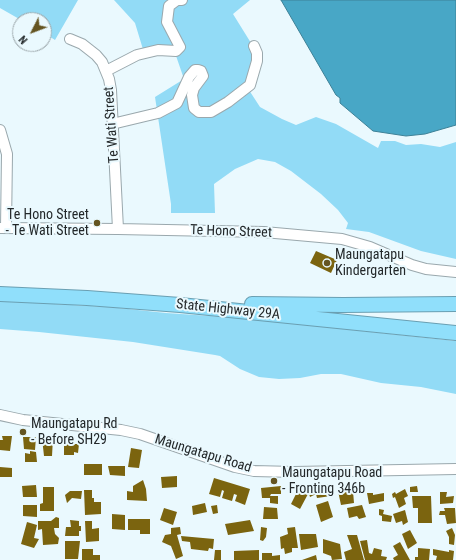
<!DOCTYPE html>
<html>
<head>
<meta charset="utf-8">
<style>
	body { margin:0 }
	#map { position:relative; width:456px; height:560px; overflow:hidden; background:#eaf9fe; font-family:"Roboto Condensed",sans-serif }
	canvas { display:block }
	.north { position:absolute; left:12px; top:12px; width:40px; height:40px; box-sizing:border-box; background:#eaf9fe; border:1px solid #9aa5a9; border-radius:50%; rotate:228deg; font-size:11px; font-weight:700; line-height:16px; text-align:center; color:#23282a }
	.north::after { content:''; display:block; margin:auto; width:14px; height:18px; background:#645421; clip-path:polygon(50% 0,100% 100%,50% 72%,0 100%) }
</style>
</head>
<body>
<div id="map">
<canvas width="456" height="560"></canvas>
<div class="north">N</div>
</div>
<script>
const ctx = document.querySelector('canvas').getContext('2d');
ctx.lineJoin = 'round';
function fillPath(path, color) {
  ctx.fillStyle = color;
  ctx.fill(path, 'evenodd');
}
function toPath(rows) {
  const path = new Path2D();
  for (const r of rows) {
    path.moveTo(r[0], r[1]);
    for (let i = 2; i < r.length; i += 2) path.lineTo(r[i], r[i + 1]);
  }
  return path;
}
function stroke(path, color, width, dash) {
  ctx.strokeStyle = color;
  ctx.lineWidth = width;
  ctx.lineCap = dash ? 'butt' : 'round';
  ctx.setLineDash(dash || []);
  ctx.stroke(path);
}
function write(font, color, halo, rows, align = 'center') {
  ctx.font = font + ' "Roboto Condensed",sans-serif';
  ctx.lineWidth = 4;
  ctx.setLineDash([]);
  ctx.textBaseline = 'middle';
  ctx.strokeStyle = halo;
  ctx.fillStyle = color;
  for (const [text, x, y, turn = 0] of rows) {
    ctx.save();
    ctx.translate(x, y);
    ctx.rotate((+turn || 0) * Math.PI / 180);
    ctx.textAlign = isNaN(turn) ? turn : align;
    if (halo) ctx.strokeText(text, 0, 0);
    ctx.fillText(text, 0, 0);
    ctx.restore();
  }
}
fillPath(toPath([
	[0,0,78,0,55,40,44,33,44,20,21,20,0,8],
	[114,0,250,0,233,14,251,43,259,71,247,87,260,107,282,119,296,125,316,117,336,124,378,148,381,141,395,141,406,145,421,144,440,147,456,142,456,259,421,251,369,232,346,229,348,223,338,210,321,194,291,171,275,162,258,159,235,169,214,184,215,213,171,213,171,204,155,97,184,79,174,50,145,56,135,23],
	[0,301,109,307,166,313,240,318,456,341,456,394,421,387,381,383,341,374,321,374,300,378,279,379,259,377,240,369,220,356,215,355,133,342,39,332,0,329]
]), '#92dbf6');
const water = toPath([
	[281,0,456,0,456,125,425,134,406,136,373,131,340,103,340,98,336,95,281,0]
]);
fillPath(water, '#48a7c6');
stroke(water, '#3d8197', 1);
fillPath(toPath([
	[316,251,337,260,331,273,310,263],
	[2,436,12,436,10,451,0,450,0,440,3,440],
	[23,437,36,437,35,450,24,449],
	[42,438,53,438,52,456,44,456],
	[64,440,71,441,71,444,79,444,78,453,74,452,74,455,64,455],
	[131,448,142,450,139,468,128,467],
	[30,451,36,452,37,462,25,462,25,453,30,454],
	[84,464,102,464,102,475,84,475],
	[108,466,125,466,125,476,110,475],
	[0,467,12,468,12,477,0,477],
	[177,476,177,487,162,488,161,477],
	[214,478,250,489,245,505,235,501,237,495,234,494,232,501,222,498,224,491,222,490,220,497,209,494],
	[143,480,146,489,147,501,127,500,127,491,133,492,133,486],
	[329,484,331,496,317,498,316,494,310,497,308,490],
	[36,485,37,497,23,497,22,486],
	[281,486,281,494,271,494,270,496,278,496,278,504,270,503,270,498,262,498,261,488],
	[417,486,418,492,410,492,410,487],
	[43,487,54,487,54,511,40,511,40,504,43,503],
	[299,488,308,494,300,509,291,504],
	[405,489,408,496,404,498,406,504,399,508,395,497,393,498,392,494,395,492,396,494],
	[84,490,92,490,92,498,94,498,94,502,101,502,101,514,85,515],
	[70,491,82,491,81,499,72,498,67,503,65,495],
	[338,491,353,491,354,503,341,505],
	[440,492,447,492,446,497,454,496,453,503,440,504],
	[367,493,373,493,373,495,384,493,384,501,369,504],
	[412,496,431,496,432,523,418,523,418,508,413,508],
	[328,501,333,517,321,522,316,505],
	[205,503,207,512,193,515,192,506],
	[23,505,37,505,37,517,23,516],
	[217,505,218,513,213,514,211,506],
	[362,505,366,517,359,519,357,516,349,518,347,508],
	[264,507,277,508,278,519,263,519],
	[164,508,177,512,173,525,160,520],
	[444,508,455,508,456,523,447,524,445,515,439,515,440,511,445,511],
	[379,509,384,510,383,514,392,516,391,522,382,521,382,516,379,515],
	[405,510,408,522,403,525,402,521,396,523,393,514],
	[112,514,125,515,125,530,112,529],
	[56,517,59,518,59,528,54,528,55,534,59,538,58,544,43,545,42,529,38,530,38,521,51,521],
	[128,519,150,519,150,534,140,534,140,530,128,530],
	[70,520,79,521,79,526,81,526,81,531,79,531,79,536,65,536,66,527,71,527],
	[250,520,254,531,228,535,225,524],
	[85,521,92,521,92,529,99,528,99,541,86,542],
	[27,522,37,525,34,538,39,539,34,548,21,544],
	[180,527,181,534,177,535,183,556,176,559,171,546,162,542,165,535,171,534,171,528],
	[261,527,267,528,266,537,263,541,260,540],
	[295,527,298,548,292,548,292,552,285,554,284,548,281,549,280,537,288,534,287,528],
	[452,528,455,535,454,545,449,544,449,537,446,531],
	[410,530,417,543,408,549,402,534],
	[299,534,316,534,318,547,301,550],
	[347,535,357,535,364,560,346,560,344,552,352,549],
	[181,536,214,539,213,549,209,548,208,551,191,549,190,542,182,541],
	[323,539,340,544,342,559,332,560,331,556,323,553],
	[367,540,369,553,372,554,374,548,382,550,381,556,387,557,386,560,365,560,360,541],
	[65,541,80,541,78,559,65,559],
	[400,542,410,560,394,560,393,558,398,555,393,546],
	[418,548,430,549,429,560,415,560,415,557,418,557],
	[82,549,93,549,93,555,100,555,100,560,82,560],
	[433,549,449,552,449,550,454,551,453,560,436,560,437,556,433,555],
	[215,550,221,550,221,560,214,560],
	[259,550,259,560,234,560,234,551],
	[262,553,272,553,272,556,280,555,280,560,262,560],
	[316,555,317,560,302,560]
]), '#7b640f');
const minor = toPath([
	[70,39,82,44,96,55,102,62,109,79,111,90,118,229],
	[106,71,137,55,158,50,176,51,180,47,167,22,169,6,177,0,182,0],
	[112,124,158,113,177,103,189,77,195,70,198,70,201,71,203,76,194,88,192,95,194,108,199,112,211,112,228,102,250,85,257,61,257,53,254,46],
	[0,130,7,154,6,228],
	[0,228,118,229,264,232,342,239,370,247,412,265,426,269,456,272],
	[0,415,23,420,121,430,140,434,235,467,254,471,294,472,456,469]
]);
const highway = toPath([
	[0,294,87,298,180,305,456,333],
	[252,304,343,305,456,304]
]);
stroke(minor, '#9aa8ad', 12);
stroke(highway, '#6a9fb2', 16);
stroke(minor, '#fff', 10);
stroke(highway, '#90dffb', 14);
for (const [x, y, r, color] of [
	[97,223,4,"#645421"],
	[327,263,4,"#645421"],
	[23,432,4,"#645421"],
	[274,481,4,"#645421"]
]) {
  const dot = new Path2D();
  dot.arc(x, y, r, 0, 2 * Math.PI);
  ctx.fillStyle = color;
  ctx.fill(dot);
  stroke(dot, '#eaf9fe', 1.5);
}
write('14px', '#23282a', '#eaf9fe', [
	["Te Wati Street",112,125,-94],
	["Te Hono Street",231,232,2],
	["State Highway 29A",228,310,6],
	["Maungatapu Road",203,454,17]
]);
write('14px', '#23282a', '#eaf9fe', [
	["Te Hono Street",89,215,"right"],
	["- Te Wati Street",89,231,"right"],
	["Maungatapu",335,255],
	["Kindergarten",335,271],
	["Maungatapu Rd",31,424],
	["- Before SH29",31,440],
	["Maungatapu Road",282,473],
	["- Fronting 346b",282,489]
], 'left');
</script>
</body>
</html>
